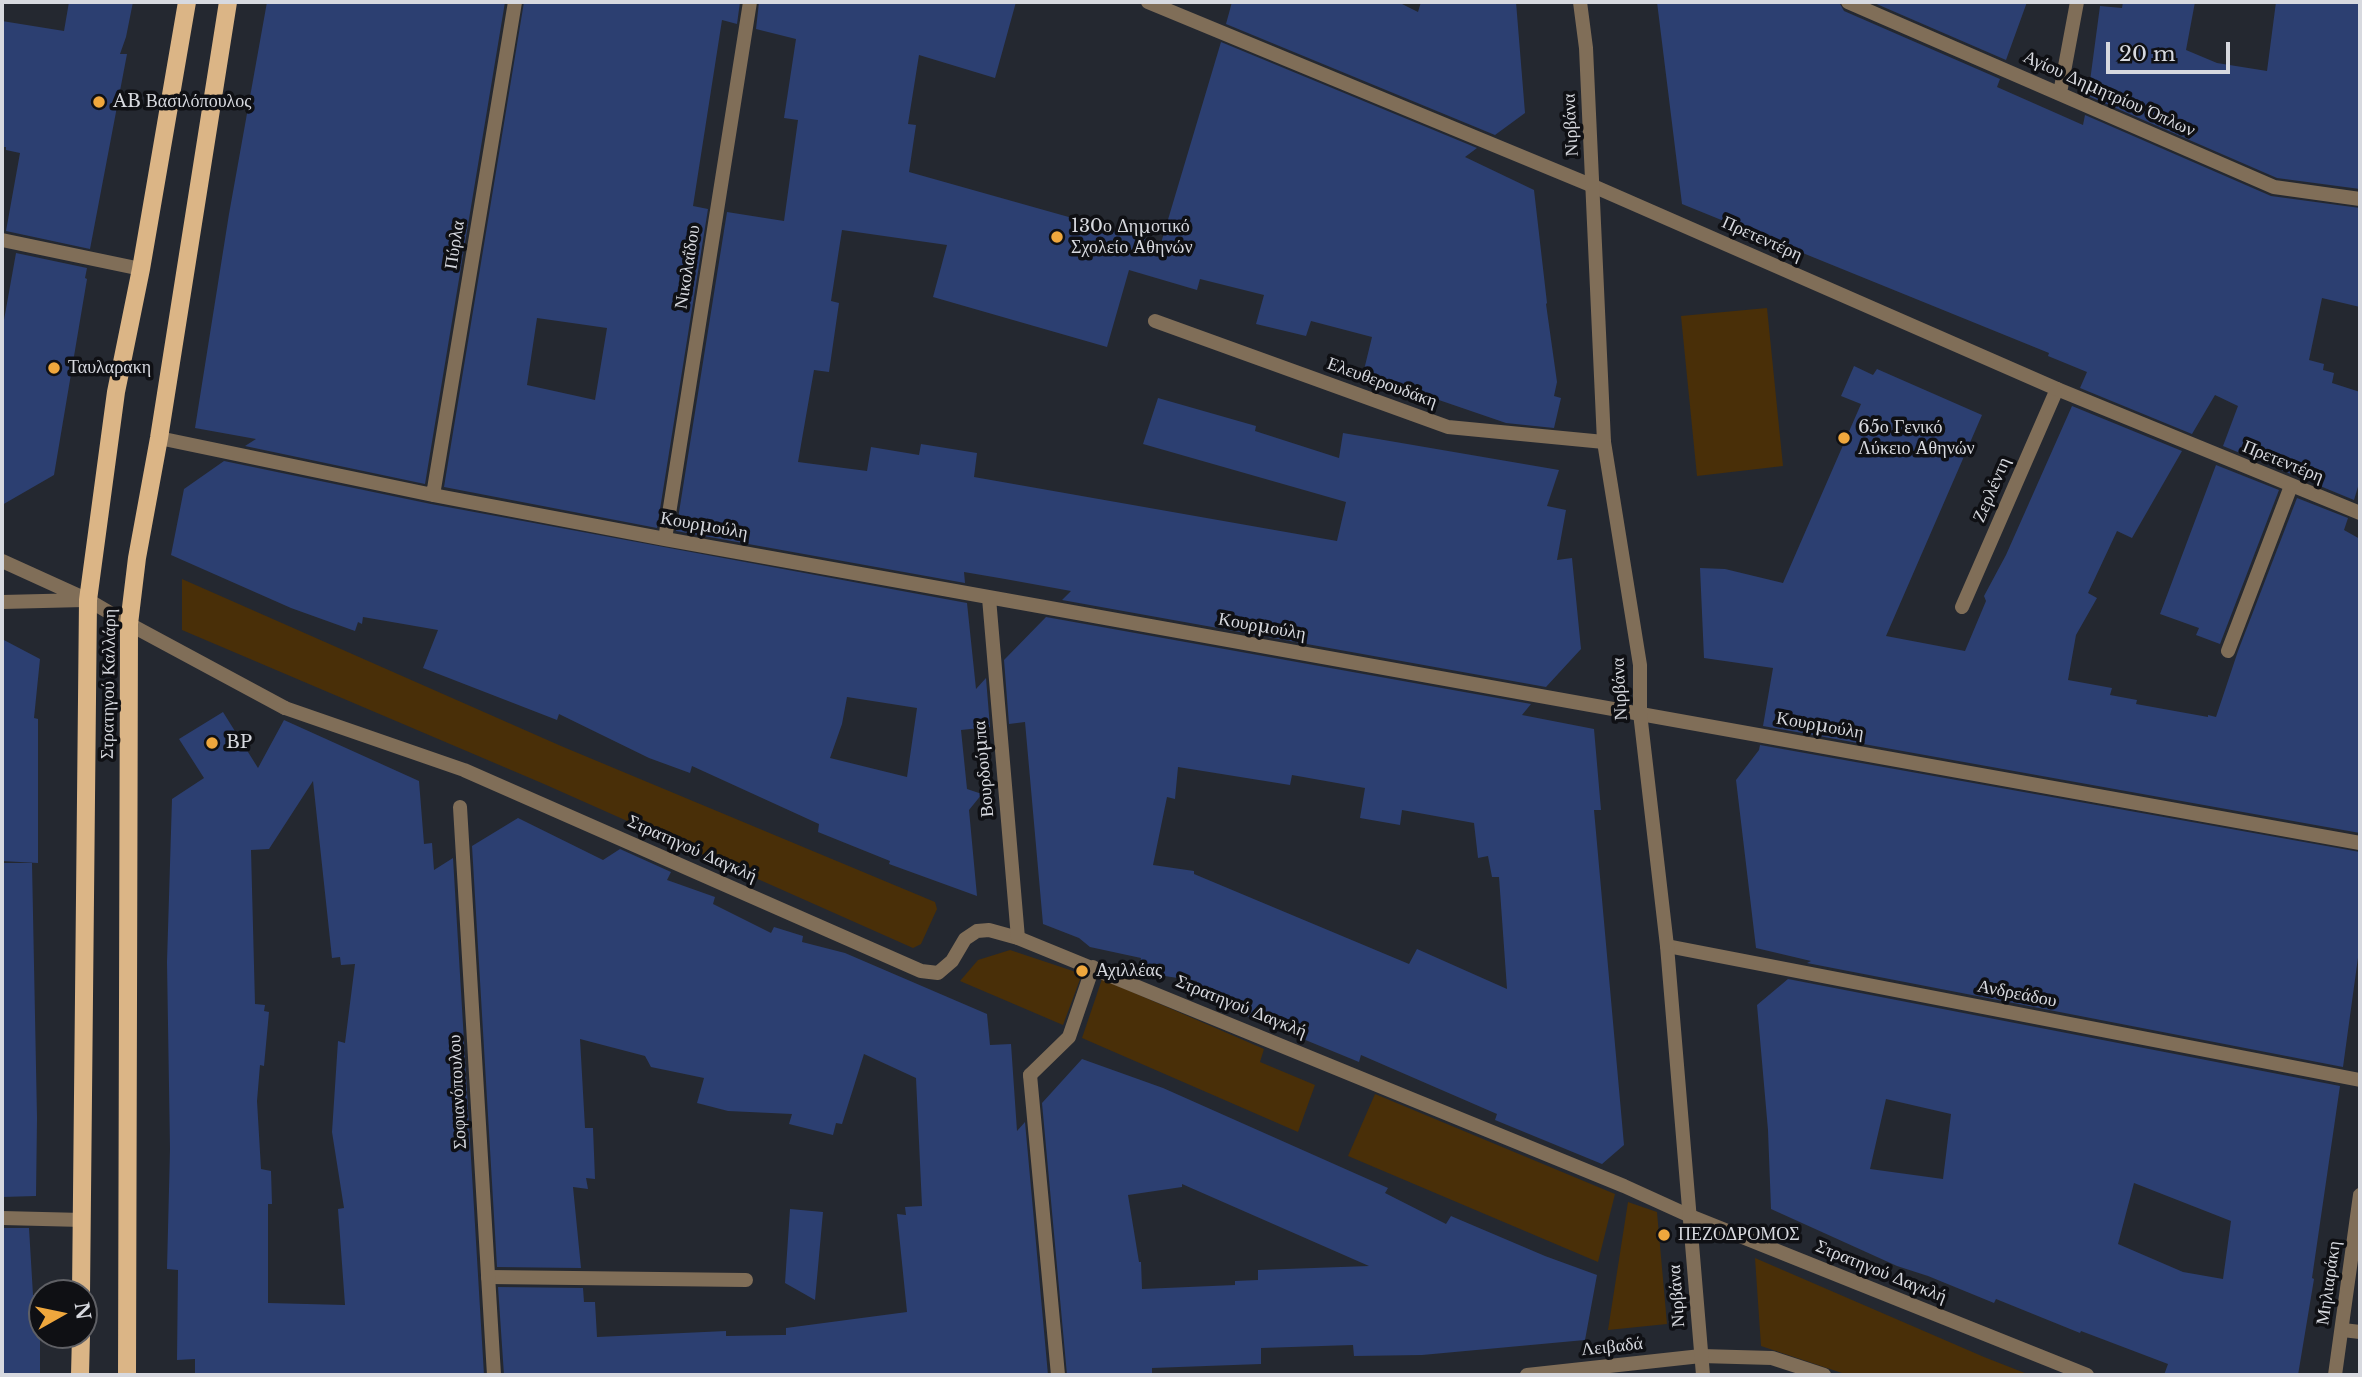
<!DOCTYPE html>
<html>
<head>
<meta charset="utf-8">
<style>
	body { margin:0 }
	#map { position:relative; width:2362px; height:1377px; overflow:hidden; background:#242830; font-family:"Libre Baskerville",serif }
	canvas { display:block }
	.frame { position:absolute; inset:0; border:4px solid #d7d9df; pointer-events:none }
	.north { position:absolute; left:28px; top:1279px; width:70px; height:70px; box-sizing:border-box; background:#0f1014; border:2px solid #5f6065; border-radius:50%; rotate:81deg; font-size:19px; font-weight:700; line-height:28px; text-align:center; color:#d7d9df }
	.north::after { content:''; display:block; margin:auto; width:24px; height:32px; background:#efa73d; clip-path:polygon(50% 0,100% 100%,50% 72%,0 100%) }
	.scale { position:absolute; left:2106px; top:42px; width:124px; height:32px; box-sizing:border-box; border:4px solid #d7d9df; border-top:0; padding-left:9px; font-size:21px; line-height:24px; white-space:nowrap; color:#d7d9df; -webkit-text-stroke:5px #0f1014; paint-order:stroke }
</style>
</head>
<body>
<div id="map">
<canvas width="2362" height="1377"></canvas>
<div class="frame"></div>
<div class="north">N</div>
<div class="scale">20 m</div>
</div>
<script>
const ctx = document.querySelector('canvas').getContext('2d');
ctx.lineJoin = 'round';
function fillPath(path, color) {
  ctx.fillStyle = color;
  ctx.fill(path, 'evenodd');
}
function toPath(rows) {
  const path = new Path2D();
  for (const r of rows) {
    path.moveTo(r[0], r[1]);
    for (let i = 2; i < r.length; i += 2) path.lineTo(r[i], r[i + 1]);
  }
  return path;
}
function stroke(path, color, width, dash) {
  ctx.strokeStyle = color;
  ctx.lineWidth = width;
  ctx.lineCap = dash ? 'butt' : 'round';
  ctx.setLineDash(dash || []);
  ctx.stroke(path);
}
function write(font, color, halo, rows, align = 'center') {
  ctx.font = font + ' "Libre Baskerville",serif';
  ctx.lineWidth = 7;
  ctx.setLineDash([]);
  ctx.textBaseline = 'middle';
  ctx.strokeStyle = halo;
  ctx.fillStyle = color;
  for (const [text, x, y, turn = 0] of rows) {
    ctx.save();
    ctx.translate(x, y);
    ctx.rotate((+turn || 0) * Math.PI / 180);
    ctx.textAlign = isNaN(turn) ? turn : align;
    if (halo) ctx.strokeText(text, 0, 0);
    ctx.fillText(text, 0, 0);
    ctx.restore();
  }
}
fillPath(toPath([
	[1767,308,1783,466,1697,476,1681,316],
	[182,579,561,746,935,902,937,909,921,944,913,948,544,784,182,630],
	[1010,950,1082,974,1063,1025,960,981,978,960],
	[1102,979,1264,1049,1260,1062,1315,1085,1298,1132,1082,1038],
	[1375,1094,1615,1194,1598,1262,1348,1156],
	[1628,1202,1657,1212,1667,1324,1608,1330],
	[1755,1258,1984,1357,2030,1375,1848,1375,1761,1346]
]), '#492f08');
fillPath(toPath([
	[69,2,133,2,126,37,120,54,127,54,90,249,6,231,20,153,6,150,6,147,2,147,2,21,64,31],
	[267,2,505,2,425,484,245,446,256,439,195,428,229,214],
	[524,2,740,2,737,24,722,20,693,206,708,209,657,528,444,487],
	[537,318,607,328,595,400,527,385],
	[759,2,1016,2,995,78,919,55,908,124,916,125,909,172,1161,243,1221,42,1477,148,1465,157,1534,190,1547,303,1546,304,1557,382,1554,396,1561,398,1554,428,1506,423,1363,374,1372,337,1311,321,1306,336,1256,324,1264,295,1200,279,1197,290,1129,270,1107,347,933,297,947,245,842,230,831,301,839,303,829,372,814,370,798,462,867,471,871,447,919,455,921,444,977,453,974,477,1337,541,1346,502,1143,444,1158,398,1256,426,1255,431,1339,458,1343,433,1559,470,1547,506,1566,510,1557,560,1572,558,1581,649,1546,687,1062,600,1071,591,1005,579,964,572,965,583,676,531,727,212,784,221,798,120,784,118,796,39,756,29],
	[1232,2,1398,2,1418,12,1421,2,1516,2,1525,113,1495,135,1226,24],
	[1657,2,1839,2,1844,11,2000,79,1997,87,2083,125,2085,115,2271,196,2360,208,2360,307,2322,298,2309,360,2324,364,2323,370,2334,373,2332,383,2360,392,2360,480,2354,500,2223,446,2238,406,2215,395,2192,434,2080,388,2087,372,2048,356,2049,353,1682,204],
	[1872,2,2027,2,2006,60],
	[2123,2,2195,2,2186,50,2217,63,2267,71,2276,2,2360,2,2360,189,2277,178,2088,96,2100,6,2122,8],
	[16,253,87,268,85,278,87,279,54,475,2,505,2,331],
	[1854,366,1873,375,1877,369,1982,415,1886,636,1965,651,1986,601,1984,596,2006,555,2072,406,2182,451,2132,538,2117,531,2088,593,2097,598,2076,635,2068,680,2112,688,2110,695,2137,700,2136,704,2208,717,2208,715,2216,717,2238,651,2297,498,2348,518,2344,530,2360,539,2360,833,1763,726,1773,668,1704,658,1700,568,1725,569,1783,583,1861,404,1841,396],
	[224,461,431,504,967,603,976,689,986,678,990,727,961,730,967,789,982,794,969,810,977,896,889,864,890,861,818,832,819,824,692,766,690,773,649,758,559,714,557,720,423,668,438,630,363,617,362,624,358,622,355,631,291,608,171,555,184,489],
	[847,697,917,708,907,777,830,758,842,724],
	[2216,465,2279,490,2220,644,2196,635,2199,628,2160,614],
	[1046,617,1531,704,1522,715,1594,729,1601,810,1594,810,1624,1145,1602,1164,1495,1120,1497,1114,1361,1055,1359,1062,1191,993,1197,981,1139,972,1141,958,1090,947,1079,938,1043,924,1025,722,1009,724,1004,660],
	[1178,767,1290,785,1292,775,1365,788,1360,818,1400,825,1402,810,1474,823,1478,858,1488,856,1492,877,1499,877,1507,989,1417,949,1409,964,1194,874,1194,871,1153,865,1167,797,1175,799],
	[2,639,40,659,34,718,38,719,38,863,2,861],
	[223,712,258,768,284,720,419,781,424,844,432,843,434,870,453,858,484,1375,195,1375,195,1359,177,1360,178,1270,167,1269,170,1149,167,962,172,799,204,778,179,739],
	[313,781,332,958,340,957,341,965,355,964,345,1043,338,1041,332,1132,344,1208,338,1209,345,1305,268,1303,268,1204,272,1204,271,1171,261,1169,257,1101,260,1065,264,1066,269,1012,264,1011,265,1005,255,1004,251,850,269,849],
	[1760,745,2360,852,2360,943,2343,1067,1807,963,1811,961,1756,948,1736,780,1759,750],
	[518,818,603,860,620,849,671,872,667,880,715,897,713,904,771,933,774,927,803,936,802,942,845,953,987,1014,990,1045,1011,1044,1017,1131,1025,1122,1048,1375,504,1375,498,1287,583,1288,584,1302,595,1302,597,1337,726,1331,726,1336,781,1335,786,1335,786,1328,907,1312,897,1214,906,1215,905,1207,922,1206,916,1078,864,1054,842,1124,836,1123,833,1135,789,1124,792,1114,728,1111,697,1103,704,1078,651,1067,645,1056,580,1039,585,1128,593,1128,595,1179,586,1178,588,1189,573,1187,581,1268,497,1267,472,846],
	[2,863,32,863,37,1118,36,1196,2,1197],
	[1788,979,2340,1086,2312,1278,2314,1279,2298,1375,2164,1375,2168,1364,2081,1331,2080,1333,1996,1299,1994,1303,1928,1276,1897,1266,1771,1209,1768,1130,1757,1005],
	[1886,1099,1951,1114,1943,1179,1870,1169],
	[2134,1183,2231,1221,2223,1279,2183,1272,2118,1244],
	[1082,1059,1163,1088,1388,1188,1385,1193,1446,1224,1451,1216,1545,1256,1597,1275,1585,1340,1422,1355,1354,1356,1353,1345,1261,1348,1261,1364,1152,1368,1152,1375,1067,1375,1042,1103],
	[1182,1184,1369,1266,1258,1270,1258,1280,1235,1281,1235,1285,1142,1289,1141,1262,1139,1262,1128,1195,1182,1187],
	[790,1209,823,1212,815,1300,785,1283],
	[2,1228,29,1228,33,1295,40,1295,40,1375,2,1375]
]), '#2c3f71');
stroke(toPath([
	[2,240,141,269],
	[1155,321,1448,427,1604,442],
	[1962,607,2057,389],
	[129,624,285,708],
	[2228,651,2291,486],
	[1667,946,2360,1080],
	[488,1277,746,1280],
	[2343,1330,2360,1332]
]), '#806e58', 14);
stroke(toPath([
	[285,708,464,770,921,971,938,973,952,961,965,939,977,931,989,930,1018,938,1624,1186,1690,1216,2087,1375],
	[1030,1075,1069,1037,1093,967],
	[1701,1356,1772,1358,1824,1375]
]), '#806e58', 14);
stroke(toPath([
	[1148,2,1593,186,2057,389,2360,513],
	[1848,2,2274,187,2360,199],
	[2060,93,2077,2],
	[159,438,433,495,665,539,2360,843],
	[433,495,515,2],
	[665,539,750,2],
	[2,561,88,600,129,624],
	[989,598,1018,938],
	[2,602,84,600],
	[460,807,494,1375],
	[1030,1075,1058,1375],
	[2,1218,83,1220],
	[1527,1375,1701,1356],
	[2335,1375,2360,1195]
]), '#806e58', 14);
stroke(toPath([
	[1580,2,1586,48,1604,442,1640,665,1640,713,1667,946,1703,1375]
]), '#806e58', 14);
stroke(toPath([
	[81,1293,88,600,116,392,141,269,187,2],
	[80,1375,81,1335],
	[127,1375,129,624,137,558,159,438,228,2]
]), '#dbb586', 18);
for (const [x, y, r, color] of [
	[99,102,7,"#efa73d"],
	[1057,237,7,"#efa73d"],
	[54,368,7,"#efa73d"],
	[1844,438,7,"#efa73d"],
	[212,743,7,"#efa73d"],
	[1082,971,7,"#efa73d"],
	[1664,1235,7,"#efa73d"]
]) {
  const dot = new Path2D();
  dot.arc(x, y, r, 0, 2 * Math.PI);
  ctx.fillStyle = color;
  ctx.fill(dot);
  stroke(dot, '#0f1014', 2.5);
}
write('18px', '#d7d9df', '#0f1014', [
	["Αγίου Δημητρίου Όπλων",2109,94,24],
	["Νιρβάνα",1571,125,-93],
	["Πρετεντέρη",1762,239,24],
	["Πύρλα",455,245,-81],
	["Νικολαΐδου",688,267,-81],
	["Ελευθερουδάκη",1382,383,20],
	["Πρετεντέρη",2283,462,22],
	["Ζερλέντη",1992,490,-67],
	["Κουρμούλη",704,526,10],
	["Κουρμούλη",1262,627,10],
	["Στρατηγού Καλλάρη",109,684,-89],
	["Νιρβάνα",1620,689,-93],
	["Κουρμούλη",1820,726,10],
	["Βουρδούμπα",984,769,-95],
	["Στρατηγού Δαγκλή",692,849,24],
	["Ανδρεάδου",2017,994,11],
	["Στρατηγού Δαγκλή",1241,1007,22],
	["Σοφιανόπουλου",458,1092,-93],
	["Στρατηγού Δαγκλή",1881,1272,22],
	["Μηλιαράκη",2329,1283,-82],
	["Νιρβάνα",1677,1296,-94],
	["Λειβαδά",1612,1347,-6]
]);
write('18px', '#d7d9df', '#0f1014', [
	["AB Βασιλόπουλος",113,102],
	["130ο Δημοτικό",1071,227],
	["Σχολείο Αθηνών",1071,248],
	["Ταυλαρακη",68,368],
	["65ο Γενικό",1858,428],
	["Λύκειο Αθηνών",1858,449],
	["BP",226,743],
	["Αχιλλέας",1096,971],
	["ΠΕΖΟΔΡΟΜΟΣ",1678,1235]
], 'left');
</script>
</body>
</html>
